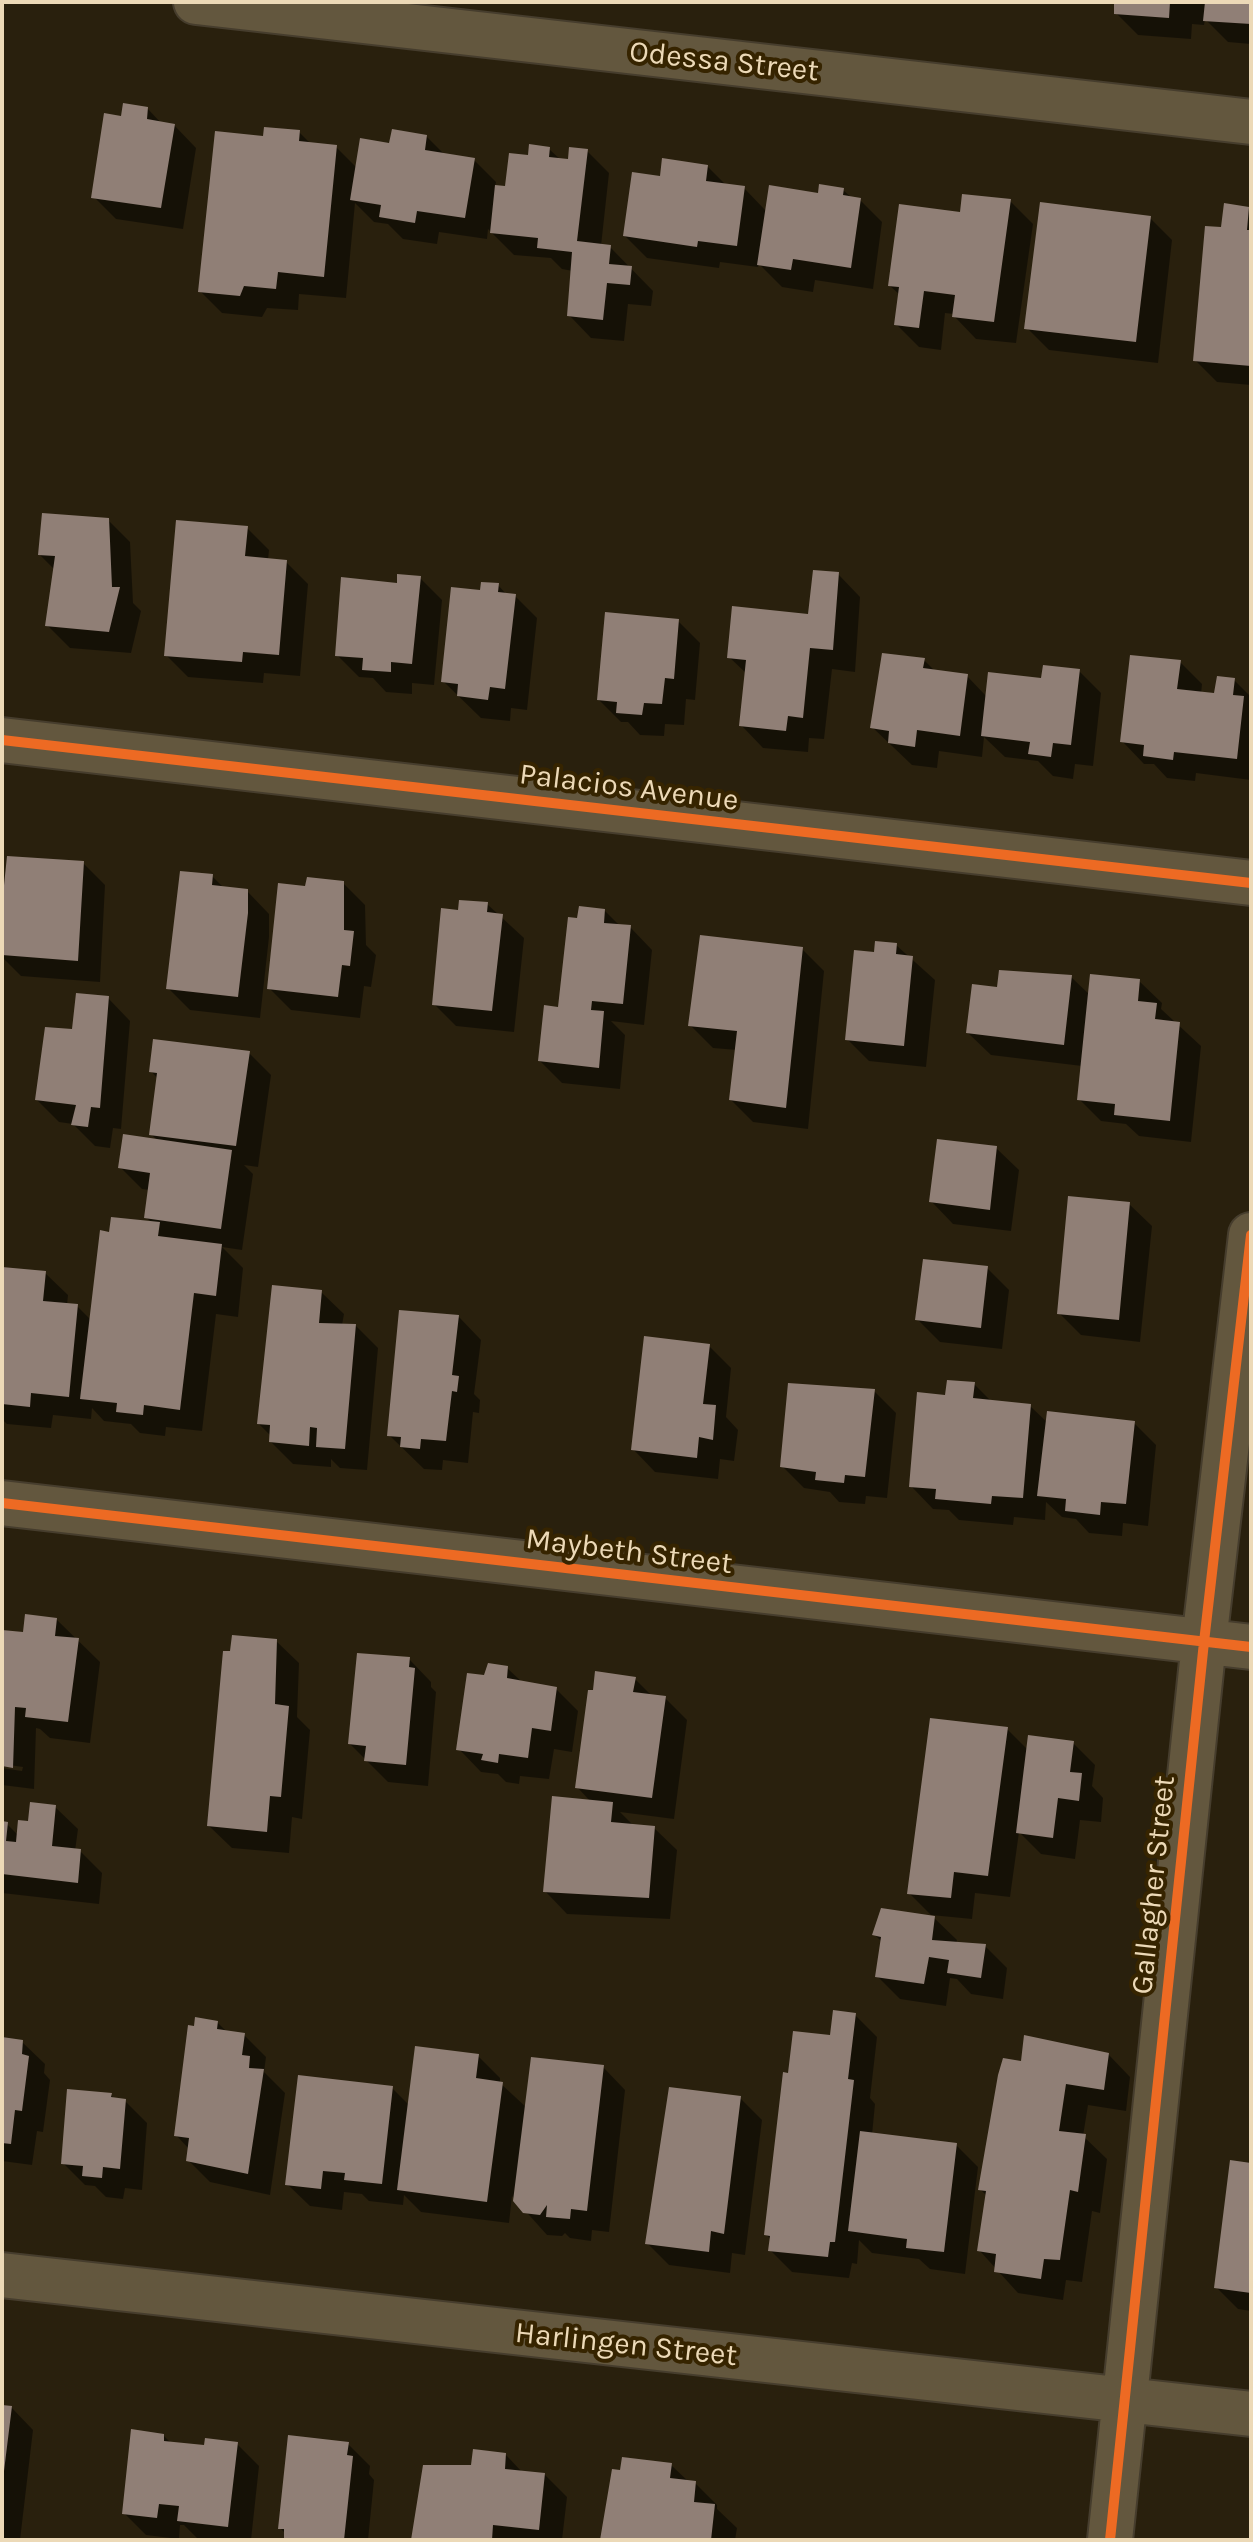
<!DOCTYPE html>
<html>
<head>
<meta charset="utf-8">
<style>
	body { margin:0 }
	#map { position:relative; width:1253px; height:2542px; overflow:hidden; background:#29200d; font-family:Karla,sans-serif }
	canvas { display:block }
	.frame { position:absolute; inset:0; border:4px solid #ecd9b7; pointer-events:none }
</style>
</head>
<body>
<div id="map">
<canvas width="1253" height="2542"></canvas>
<div class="frame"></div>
</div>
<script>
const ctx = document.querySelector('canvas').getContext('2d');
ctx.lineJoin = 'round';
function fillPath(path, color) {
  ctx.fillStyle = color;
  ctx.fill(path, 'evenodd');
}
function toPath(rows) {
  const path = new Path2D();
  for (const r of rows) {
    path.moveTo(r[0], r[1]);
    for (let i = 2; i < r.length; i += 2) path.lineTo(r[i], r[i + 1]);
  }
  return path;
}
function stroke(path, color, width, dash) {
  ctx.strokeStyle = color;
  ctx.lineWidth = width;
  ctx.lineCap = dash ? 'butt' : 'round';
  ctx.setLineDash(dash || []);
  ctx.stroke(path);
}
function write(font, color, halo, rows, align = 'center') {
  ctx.font = font + ' Karla,sans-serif';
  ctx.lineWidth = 8;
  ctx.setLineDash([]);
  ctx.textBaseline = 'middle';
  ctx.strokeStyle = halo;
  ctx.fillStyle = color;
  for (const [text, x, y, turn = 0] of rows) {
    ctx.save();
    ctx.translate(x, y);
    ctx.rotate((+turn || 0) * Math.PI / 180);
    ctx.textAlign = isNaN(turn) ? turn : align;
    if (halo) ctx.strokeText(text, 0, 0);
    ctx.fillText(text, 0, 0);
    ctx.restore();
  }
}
fillPath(toPath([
	[1116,2,1251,2,1251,44,1228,42,1205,19,1204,25,1192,24,1191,39,1138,35,1116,13],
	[147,108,162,124,174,125,196,148,183,229,116,219,94,197,123,118],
	[299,132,311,144,336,147,357,168,391,145,426,136,445,155,474,160,496,182,495,187,507,188,530,157,549,149,561,160,569,161,587,151,609,173,601,246,610,247,653,291,651,306,628,304,624,341,591,338,569,315,573,271,562,269,551,258,514,255,488,229,487,239,439,232,437,244,403,239,388,224,374,222,355,203,346,298,299,294,298,310,267,308,262,317,222,313,200,291,265,139],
	[708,167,727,186,744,188,767,212,820,195,843,190,852,198,860,200,882,222,873,289,815,280,813,292,782,287,759,264,758,267,720,262,719,268,647,258,625,236,661,178],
	[1010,201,1033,224,1016,343,976,339,954,316,954,314,945,313,941,350,919,347,896,324,900,295,890,286,962,214],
	[1248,209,1251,212,1251,385,1217,382,1195,360,1223,229],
	[1150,218,1172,240,1158,363,1049,350,1027,328],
	[108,520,130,542,133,603,141,611,131,653,70,648,48,626,55,570,40,555],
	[247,528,269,550,268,560,286,562,308,584,300,676,264,673,263,683,188,677,166,655],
	[838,574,860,597,855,672,832,669,824,739,809,738,808,752,763,748,741,725,747,674,729,657,810,617],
	[420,578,442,600,434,685,412,683,412,694,386,692,373,678,359,677,337,655,399,585],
	[498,585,507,595,515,596,537,618,527,710,511,708,510,721,481,718,443,681,482,592],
	[678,621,700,643,695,700,686,699,684,725,665,724,664,736,640,735,628,722,621,722,599,700],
	[924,660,936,672,967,676,987,697,1079,671,1101,693,1093,766,1075,764,1073,779,1053,776,1038,761,1005,757,984,737,982,757,939,751,937,768,912,765,872,727],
	[1180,662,1202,684,1201,694,1216,695,1234,680,1251,697,1251,780,1196,773,1195,781,1167,778,1154,764,1144,764,1122,741],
	[83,863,105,885,100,982,21,976,2,957,2,924],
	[212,876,224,888,247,891,269,914,269,937,260,1018,190,1010,168,988],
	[343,883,365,905,366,945,376,955,371,987,364,986,360,1018,291,1010,269,988,307,888],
	[487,904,524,938,514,1032,456,1026,434,1004,460,912],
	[604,910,620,926,630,927,652,950,644,1025,611,1021,625,1035,620,1089,562,1083,540,1061,560,1009,579,920],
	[896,945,935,980,926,1067,869,1061,847,1039,875,955],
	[802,949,824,971,808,1129,753,1122,731,1100,737,1050,713,1048,690,1025],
	[1071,977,1090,995,1139,981,1162,1003,1161,1009,1201,1046,1191,1142,1139,1136,1126,1124,1101,1121,1079,1099,1082,1066,991,1055,968,1033,999,989],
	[108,998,130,1021,121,1129,113,1128,110,1148,95,1146,73,1124,59,1122,37,1100,74,1031],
	[249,1053,271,1075,258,1167,244,1165,253,1174,242,1250,222,1247,243,1268,238,1317,216,1314,202,1431,166,1427,165,1436,140,1433,131,1424,104,1421,92,1408,91,1419,53,1415,51,1428,7,1424,2,1419,2,1269,45,1273,68,1295,67,1305,77,1306,91,1320,111,1234,153,1224,146,1217,150,1190,142,1189,120,1167,158,1141,151,1134,158,1079,151,1071],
	[996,1148,1019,1170,1011,1231,953,1224,931,1201],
	[1129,1204,1152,1226,1140,1342,1081,1335,1059,1313],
	[987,1268,1009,1290,1002,1349,940,1342,917,1319],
	[321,1292,344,1314,342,1325,356,1326,378,1348,367,1470,340,1468,331,1459,331,1467,293,1464,271,1442,271,1436,259,1424],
	[459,1317,481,1340,474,1394,480,1400,479,1413,473,1412,468,1463,443,1460,442,1470,424,1469,389,1435],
	[709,1346,731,1368,726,1417,738,1430,734,1461,720,1459,718,1479,655,1472,633,1449],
	[974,1384,992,1402,1030,1406,1048,1423,1134,1423,1156,1445,1148,1526,1123,1523,1122,1536,1089,1533,1076,1519,1062,1517,1046,1502,1045,1520,1014,1517,1013,1525,959,1520,949,1510,933,1509,911,1486,947,1398],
	[874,1391,896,1413,887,1498,866,1496,865,1504,839,1502,830,1492,804,1488,782,1466],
	[56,1619,100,1662,90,1743,50,1738,40,1729,36,1728,34,1789,2,1785,2,1632,24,1635],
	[2,1764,23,1767,22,1771,2,1768],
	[276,1641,299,1663,297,1717,310,1730,302,1819,292,1817,289,1853,232,1848,209,1826],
	[409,1659,431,1682,431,1687,436,1692,428,1786,388,1782,350,1744],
	[507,1668,522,1682,556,1689,578,1711,572,1752,554,1749,549,1779,520,1776,519,1784,506,1782,498,1774,481,1772,459,1749,485,1677],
	[635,1679,652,1696,665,1698,687,1720,674,1819,620,1812,634,1826,654,1828,677,1850,670,1919,567,1914,545,1891,591,1802,577,1787],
	[1007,1729,1028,1750,1073,1743,1095,1765,1092,1786,1103,1798,1101,1822,1080,1820,1075,1859,1041,1854,1019,1832,1010,1897,975,1893,972,1919,931,1915,957,1940,956,1944,985,1946,1007,1968,1003,1999,971,1994,957,1979,950,1978,946,2006,900,1999,878,1977,883,1943,875,1935,934,1918,909,1893],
	[55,1807,78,1829,75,1851,80,1851,102,1873,99,1904,2,1893,2,1823,7,1824,18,1835,30,1823],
	[855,2015,877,2037,870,2098,875,2104,872,2135,956,2145,978,2167,965,2274,930,2269,919,2259,872,2253,859,2240,857,2264,852,2263,849,2278,792,2272,770,2250,771,2240,766,2234,789,2075],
	[217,2022,227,2032,244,2035,266,2057,264,2072,285,2093,270,2195,210,2182,188,2160,189,2149,176,2135],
	[2,2039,22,2042,45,2064,44,2073,50,2080,43,2132,37,2131,32,2165,2,2161],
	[1108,2054,1130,2077,1126,2111,1088,2105,1083,2136,1107,2159,1100,2213,1092,2211,1082,2282,1066,2280,1063,2300,1018,2293,979,2250,987,2196,980,2189,1022,2063],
	[478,2056,500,2078,500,2083,527,2108,603,2067,625,2090,609,2232,592,2230,591,2241,570,2238,565,2233,562,2236,547,2235,512,2196,509,2223,421,2212,404,2195,403,2205,369,2201,362,2194,344,2192,342,2210,310,2206,287,2184,392,2088,410,2106],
	[111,2095,115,2100,125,2101,147,2123,142,2190,125,2188,123,2199,106,2197,95,2186,85,2185,63,2163],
	[740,2098,762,2120,745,2255,732,2253,730,2273,669,2265,647,2243],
	[1251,2165,1251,2311,1238,2309,1216,2287],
	[2,2407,11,2407,33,2430,20,2540,2,2540],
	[164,2436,171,2443,206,2447,237,2444,259,2466,251,2540,199,2540,184,2525,180,2525,179,2539,146,2535,124,2513],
	[348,2444,370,2466,369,2474,374,2480,368,2540,286,2540,286,2534,280,2528],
	[506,2455,523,2473,545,2475,567,2497,562,2540,413,2540,473,2467],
	[671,2465,689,2482,695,2483,717,2505,717,2509,737,2528,735,2540,602,2540]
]), '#0007');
fillPath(toPath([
	[1114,2,1170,2,1169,18,1114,14],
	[1205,2,1251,2,1251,24,1203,21],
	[123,103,148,107,147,119,175,124,161,208,91,198,104,113,121,116],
	[264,127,300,130,299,141,337,145,324,277,278,272,276,289,244,286,240,296,198,292,215,131,263,136],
	[392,129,427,135,425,150,475,158,465,218,417,211,415,223,379,217,381,205,350,200,360,138,389,143],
	[529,144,550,147,549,157,568,159,569,147,588,149,577,241,611,245,609,264,632,266,630,285,607,283,603,320,567,316,572,252,537,248,538,238,490,233,495,185,505,186,509,153,528,155],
	[662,158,708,165,706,181,745,186,737,246,698,241,697,247,623,236,632,172,660,176],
	[819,184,844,188,843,195,861,198,851,268,793,259,791,270,757,265,769,185,818,193],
	[962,194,1011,199,994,322,952,317,955,295,924,291,919,328,894,325,899,287,888,286,899,204,960,212],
	[1040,202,1151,216,1136,342,1024,329],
	[1224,203,1249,207,1247,230,1251,230,1251,366,1193,361,1205,226,1221,227],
	[42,513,109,518,112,587,120,587,109,632,45,626,55,556,38,555],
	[176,520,248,526,245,556,287,560,279,655,243,652,242,662,164,656],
	[813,570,839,572,833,650,810,648,803,718,788,716,786,731,739,726,746,660,727,658,732,606,808,614],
	[397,574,421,576,412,664,391,662,391,672,362,670,363,658,335,656,341,577,397,583],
	[481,582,499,583,498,592,516,594,505,689,490,687,488,700,457,696,458,684,441,682,451,587,480,590],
	[605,612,679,619,674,679,665,678,662,704,644,703,642,715,616,713,617,702,597,700],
	[882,653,925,658,923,668,968,674,960,736,917,730,915,747,888,743,889,731,870,728],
	[1130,655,1181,660,1177,689,1214,693,1217,676,1235,678,1233,695,1244,696,1237,759,1174,752,1173,760,1143,756,1144,745,1120,742],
	[1043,665,1080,669,1071,745,1053,743,1051,757,1028,754,1030,742,981,736,988,672,1041,678],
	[7,856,84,861,78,961,2,955,2,905],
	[180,871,213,874,212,885,248,889,248,913,238,997,166,989],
	[307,877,344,881,344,930,354,931,350,966,342,965,338,997,267,989,278,883,305,886],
	[459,900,488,902,487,912,503,914,492,1011,432,1005,441,908,458,910],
	[579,906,605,909,604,923,631,925,623,1004,592,1001,591,1010,604,1011,599,1068,538,1061,544,1005,558,1007,568,917,577,918],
	[700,935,803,947,786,1108,729,1100,737,1031,688,1026],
	[875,941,897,943,896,954,913,956,904,1046,845,1040,854,950,874,952],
	[999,970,1072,975,1064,1045,966,1033,972,984,997,987],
	[1090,974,1140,979,1138,1001,1157,1003,1155,1019,1180,1022,1170,1121,1114,1115,1115,1104,1077,1100],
	[76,993,109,996,100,1108,91,1107,88,1127,71,1125,76,1105,35,1100,45,1027,72,1029],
	[153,1039,250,1051,236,1146,149,1135,157,1073,149,1072],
	[123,1134,232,1150,221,1229,144,1218,150,1173,118,1168],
	[937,1139,997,1146,990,1210,929,1202],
	[1068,1196,1130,1202,1119,1320,1057,1314],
	[111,1217,160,1222,158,1236,222,1244,216,1296,194,1293,180,1410,144,1405,143,1415,116,1412,117,1403,80,1399,100,1230,109,1232],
	[923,1259,988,1266,981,1328,915,1320],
	[2,1267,46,1271,43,1301,78,1304,69,1397,31,1393,30,1407,2,1404],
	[272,1285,322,1290,319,1323,356,1324,345,1449,316,1447,317,1428,310,1427,309,1446,269,1442,270,1425,257,1424],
	[399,1310,459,1315,452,1375,459,1376,457,1392,452,1391,446,1441,421,1439,420,1449,400,1447,401,1437,387,1436],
	[644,1336,710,1344,703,1404,716,1405,713,1440,699,1437,697,1458,631,1450],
	[947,1380,975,1382,973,1398,1031,1404,1023,1498,992,1496,991,1504,935,1499,936,1489,909,1487,917,1392,945,1395],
	[788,1383,875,1389,865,1477,845,1475,844,1483,815,1480,816,1472,780,1467],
	[1047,1411,1135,1421,1126,1504,1101,1502,1100,1515,1065,1511,1066,1499,1037,1496],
	[25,1614,57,1618,55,1636,79,1638,68,1722,25,1717,26,1708,15,1707,13,1768,2,1766,2,1630,23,1632],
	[232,1635,277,1639,275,1704,289,1706,281,1797,270,1796,267,1832,207,1826,223,1651,230,1651],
	[357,1653,410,1657,409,1667,415,1668,406,1765,364,1761,366,1746,348,1744],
	[488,1663,508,1666,507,1678,557,1687,551,1731,532,1728,528,1758,499,1754,498,1763,481,1760,483,1754,456,1750,467,1673,484,1675],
	[595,1671,636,1677,633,1692,666,1696,652,1798,575,1788,588,1690,593,1690],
	[930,1718,1008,1727,988,1876,954,1872,951,1898,907,1894],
	[1028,1735,1074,1741,1070,1772,1082,1773,1079,1801,1058,1798,1053,1838,1016,1833],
	[552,1796,613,1802,611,1822,655,1826,649,1898,543,1892],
	[30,1802,56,1805,52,1846,81,1849,78,1883,2,1874,2,1821,8,1822,6,1841,16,1842,18,1820,28,1821],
	[881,1908,935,1916,932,1940,986,1944,981,1978,947,1973,949,1960,929,1957,924,1984,875,1977,881,1937,872,1935],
	[833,2010,856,2013,848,2079,854,2080,835,2242,830,2242,828,2257,768,2251,770,2236,764,2235,783,2072,788,2073,793,2031,830,2035],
	[195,2017,218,2021,217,2029,245,2033,242,2055,250,2056,249,2068,264,2069,248,2174,186,2161,189,2138,174,2136,188,2025,194,2026],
	[1024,2035,1109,2053,1104,2090,1066,2084,1059,2131,1086,2134,1078,2192,1070,2190,1060,2260,1044,2259,1041,2279,994,2272,996,2254,977,2251,986,2191,978,2190,998,2075,1003,2058,1021,2061],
	[2,2037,23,2040,22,2054,29,2056,22,2111,15,2110,11,2144,2,2143],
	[415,2046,479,2054,476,2078,503,2082,487,2202,397,2190],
	[531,2057,604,2065,587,2211,571,2209,570,2219,546,2217,547,2205,540,2215,523,2213,513,2201],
	[298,2075,393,2086,382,2184,344,2180,345,2173,323,2171,321,2189,285,2185],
	[669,2087,741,2096,724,2234,711,2231,709,2252,645,2244],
	[67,2089,112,2093,111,2097,126,2099,120,2169,103,2167,102,2178,82,2176,83,2166,61,2164],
	[860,2131,957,2143,944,2252,906,2248,907,2239,848,2231],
	[1230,2160,1251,2163,1251,2293,1214,2288],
	[2,2405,12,2406,4,2471,2,2471],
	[131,2429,164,2434,164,2441,204,2445,205,2438,238,2442,228,2527,177,2521,179,2506,159,2504,157,2518,122,2514],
	[288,2435,349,2442,347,2455,353,2456,344,2540,284,2540,284,2529,278,2529],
	[473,2449,506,2453,505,2469,545,2473,539,2530,493,2525,492,2540,411,2540,423,2465,471,2465],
	[622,2457,672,2463,670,2478,696,2481,694,2502,715,2504,711,2540,600,2540,612,2469,620,2470]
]), '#907f76');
const street = toPath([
	[196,2,1251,122],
	[2,740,1251,883],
	[2,1503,1251,1647],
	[2,2275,1251,2414],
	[1110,2540,1204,1642,1251,1235]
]);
stroke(street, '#463d2d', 48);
stroke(street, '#63573e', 44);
stroke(toPath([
	[2,740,1251,883],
	[2,1503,1251,1647],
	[1110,2540,1204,1642,1251,1235]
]), '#ed6a23', 10);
write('30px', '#ecd9b7', '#362400', [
	["Odessa Street",724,62,6],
	["Palacios Avenue",629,788,7],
	["Maybeth Street",629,1552,7],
	["Gallagher Street",1154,1885,-84],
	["Harlingen Street",626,2345,6]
]);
</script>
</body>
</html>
